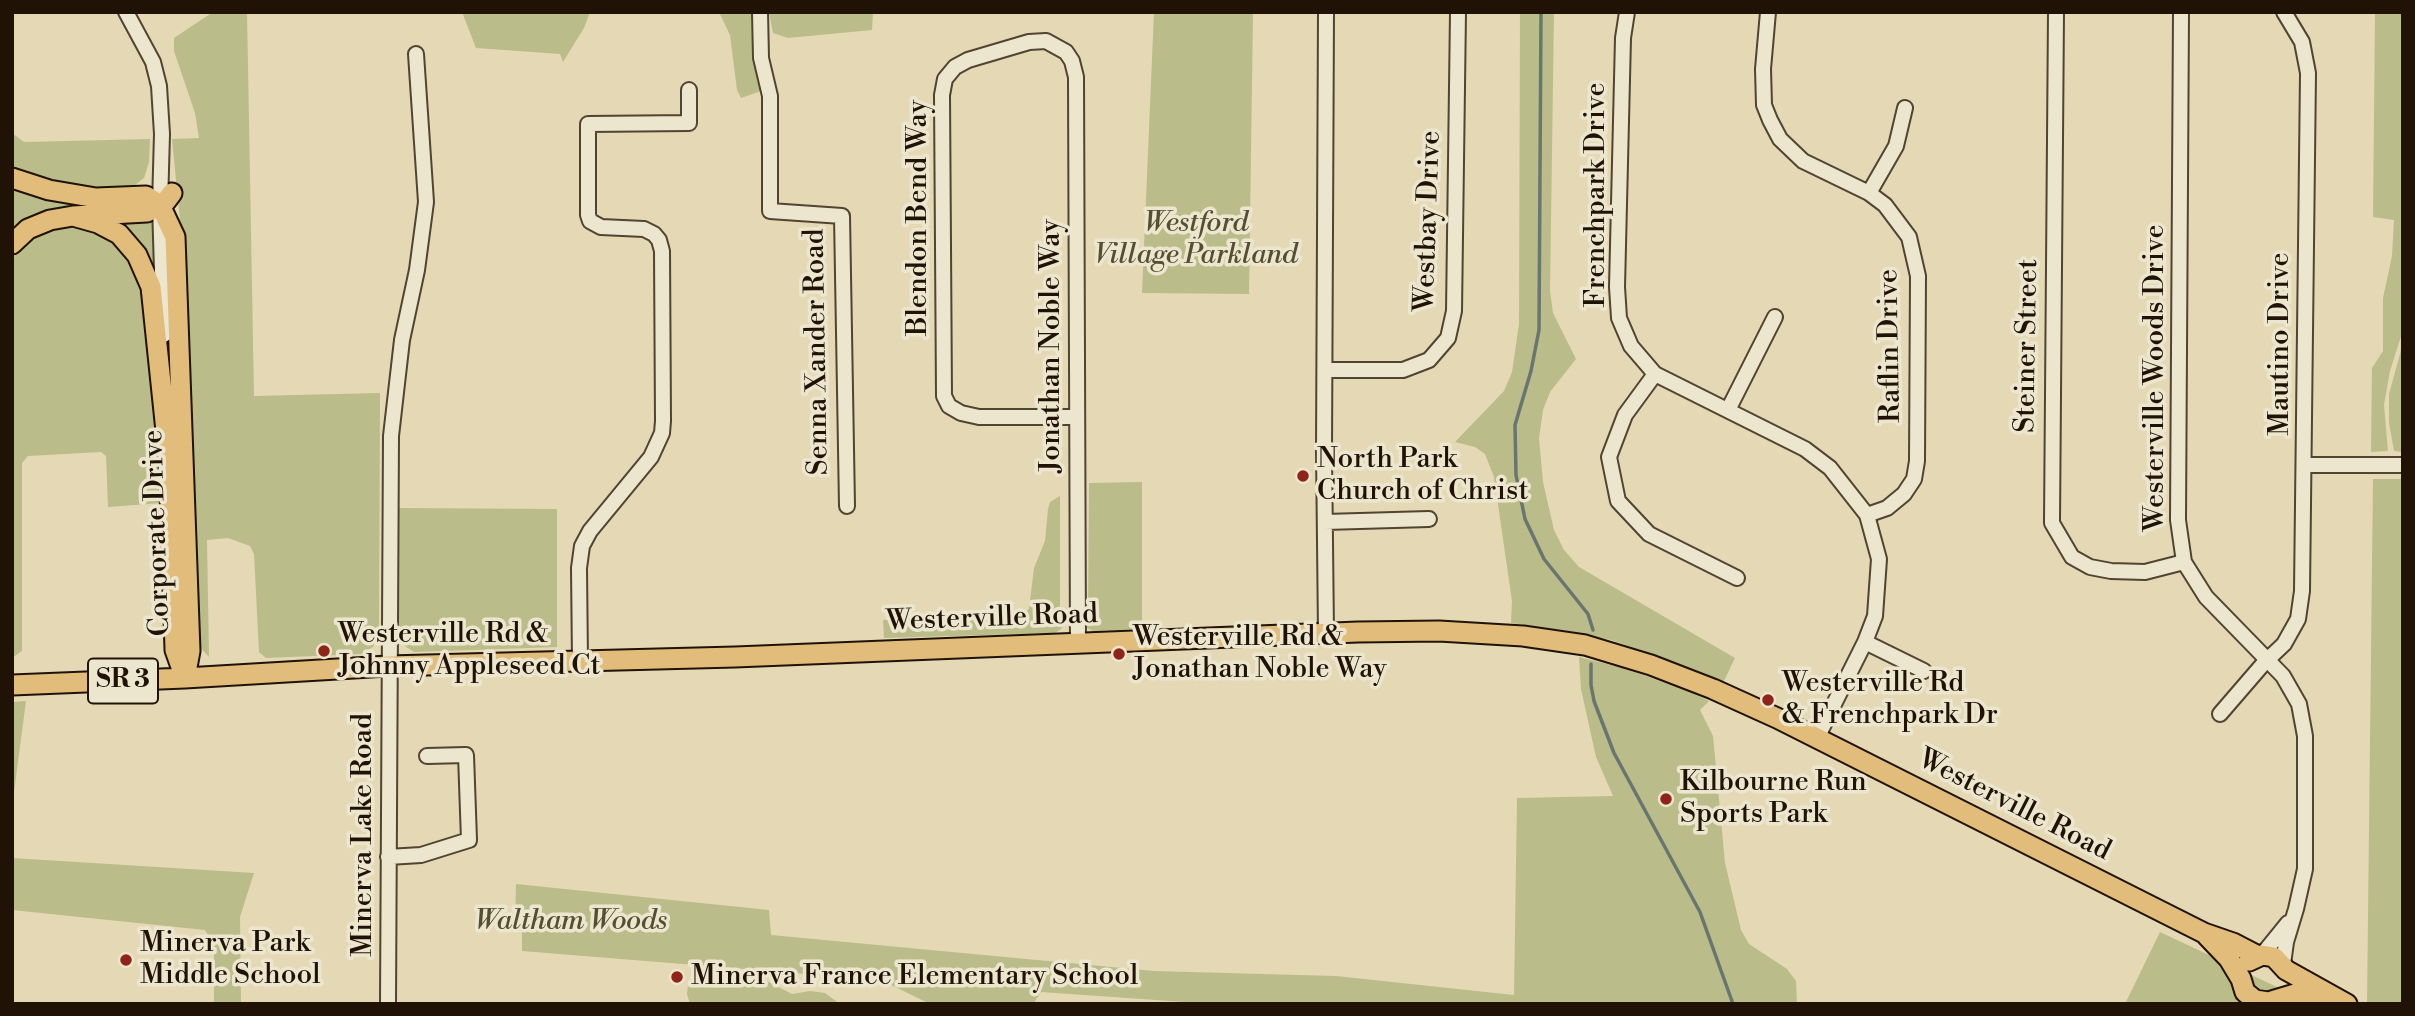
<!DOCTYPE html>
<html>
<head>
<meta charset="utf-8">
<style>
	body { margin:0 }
	#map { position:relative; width:2415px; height:1016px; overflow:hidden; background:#e4d8b5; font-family:"Libre Bodoni",serif }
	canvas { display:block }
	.frame { position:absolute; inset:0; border:14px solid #201305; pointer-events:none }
</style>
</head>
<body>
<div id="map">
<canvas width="2415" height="1016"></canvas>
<div class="frame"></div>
</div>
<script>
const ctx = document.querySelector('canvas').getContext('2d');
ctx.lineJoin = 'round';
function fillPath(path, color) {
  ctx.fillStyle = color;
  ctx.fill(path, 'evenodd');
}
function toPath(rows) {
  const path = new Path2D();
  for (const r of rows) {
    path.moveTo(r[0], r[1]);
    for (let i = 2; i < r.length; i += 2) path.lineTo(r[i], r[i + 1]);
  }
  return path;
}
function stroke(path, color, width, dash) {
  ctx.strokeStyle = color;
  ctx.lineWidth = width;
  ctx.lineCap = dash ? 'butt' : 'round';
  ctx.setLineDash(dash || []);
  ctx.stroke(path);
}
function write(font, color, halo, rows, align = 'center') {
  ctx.font = font + ' "Libre Bodoni",serif';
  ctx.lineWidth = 7;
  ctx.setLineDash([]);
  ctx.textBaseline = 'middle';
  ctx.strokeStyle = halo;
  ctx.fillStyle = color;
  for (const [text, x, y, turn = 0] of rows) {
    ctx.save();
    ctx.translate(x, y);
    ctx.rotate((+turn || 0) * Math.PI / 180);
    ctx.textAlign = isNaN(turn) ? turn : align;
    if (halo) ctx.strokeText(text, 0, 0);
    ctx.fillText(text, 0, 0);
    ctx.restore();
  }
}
fillPath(toPath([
	[213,12,247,12,254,396,380,393,379,635,373,647,361,654,266,658,259,652,254,554,250,546,228,538,207,540,209,657,199,646,191,484,192,422,185,271,172,139,199,138,195,113,174,51,174,38],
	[462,12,590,12,584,28,563,62,560,54,476,48],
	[719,12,755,12,754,46,761,91,741,98,737,90,730,35],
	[769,12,873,12,872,30,788,38,773,33],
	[1154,12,1253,12,1249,294,1142,293],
	[1520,12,1554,12,1550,291,1553,313,1576,359,1550,392,1543,410,1539,438,1543,482,1554,530,1564,550,1579,567,1735,658,1723,683,1648,653,1611,640,1574,632,1511,623,1512,601,1494,477,1485,454,1475,447,1455,442,1504,391,1512,372,1519,324],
	[2375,12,2403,12,2403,330,2390,371,2384,405,2388,451,2371,452,2372,368,2383,351,2383,298,2392,256,2394,220,2373,217],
	[12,133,24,142,150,139,149,162,144,178,135,185,117,189,80,189,12,171],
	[12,185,100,204,12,235],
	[152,217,154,220,157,269,151,269,119,227,121,222],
	[65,225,82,225,112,238,143,279,159,438,161,503,108,507,106,456,101,452,28,456,22,463,22,651,12,658,12,259,35,236],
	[2403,343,2403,452,2394,451,2389,423,2389,394],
	[2373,479,2403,479,2403,1004,2367,1004],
	[1142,482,1142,629,1093,631,1085,627,1082,617,1088,616,1089,483],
	[1060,496,1060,616,1065,616,1065,621,1061,629,1055,633,884,638,883,620,1022,615,1029,609,1034,568,1045,541,1048,509,1050,502],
	[398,508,557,509,557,647,414,652,402,644,397,629],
	[1579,657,1623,668,1688,691,1709,701,1700,710,1713,736,1725,863,1741,930,1749,944,1787,969,1796,981,1797,1004,1213,1004,1041,992,1033,1004,930,1004,881,980,522,951,522,928,515,926,516,884,769,910,771,935,1154,971,1336,976,1514,995,1517,798,1613,796,1596,757,1581,689],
	[26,701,12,807,12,702],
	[12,858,254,873,240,917,241,1004,214,1004,214,945,205,930,12,910],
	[2160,932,2313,1004,2125,1004],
	[703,976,712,976,722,984,750,977,763,979,792,994,810,991,825,993,840,1004,690,1004,687,994,688,985,695,979]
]), '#babd89');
stroke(toPath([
	[1541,12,1539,330,1531,371,1515,425,1516,475,1525,519,1544,559,1588,614,1593,630],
	[1591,664,1591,685,1594,701,1614,753,1700,912,1733,1004]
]), '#697670', 3.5);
const minor = toPath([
	[126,12,153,62,159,86,162,134,160,205,164,335],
	[760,12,761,58,770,96,770,211,842,216,847,506],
	[1627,12,1623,38,1617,287,1619,318,1631,346,1655,374,1805,449,1830,468,1867,515,1879,559,1875,616,1865,642,1817,738],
	[1768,12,1763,69,1764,105,1770,120,1780,139,1803,161,1869,193,1885,205,1909,237,1918,276,1917,461,1914,479,1904,494,1887,508,1867,515],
	[2056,12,2052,523,2072,557,2090,567,2111,571,2145,572,2184,562],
	[2181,12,2178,520,2184,562,2206,597,2283,676,2299,704,2305,736,2305,869,2296,909,2286,942,2283,964],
	[1869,193,1896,146,1905,108],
	[1325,370,1403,370,1429,360,1448,338,1454,311,1458,12],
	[1655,374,1625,415,1609,457,1618,501,1649,534,1737,578],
	[1728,410,1775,317],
	[1077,417,979,417,961,413,949,406,944,396,942,95,945,79,955,67,968,60,1029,42,1046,41,1066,52,1072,61,1076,77,1078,643],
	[2304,465,2403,465],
	[1325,522,1429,519],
	[1326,633,1324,451,1326,12],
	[1865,642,1924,671],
	[580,661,579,568,582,546,590,531,651,457,662,433,663,421,662,251,659,240,654,234,644,229,601,227,590,221,588,215,588,124,689,123,689,90],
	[2220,714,2264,663,2284,644,2298,619,2302,591,2308,73,2302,42,2284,12],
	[388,857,421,855,469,840,466,755,427,756],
	[2262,955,2288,923],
	[388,1004,391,436,402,340,417,270,426,202,416,54]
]);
const major = toPath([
	[12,178,49,190,96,198,146,196,160,205,175,237,190,651,185,678],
	[73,216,98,223,119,234,137,255,151,287,169,460,175,650,185,678],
	[12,244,28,229,50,220,73,216,147,212,166,201,172,193],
	[12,685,185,678,388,666,735,657,1358,632,1439,631,1523,636,1585,645,1651,665,1713,689,1777,718,2204,933,2233,943,2258,956],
	[2207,936,2229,959,2241,979,2245,992,2255,1000,2268,1002,2298,993,2332,996],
	[2249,961,2262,955,2274,957,2286,970,2347,1004]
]);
stroke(minor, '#514431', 18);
stroke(major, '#201305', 23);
stroke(minor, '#ede6cf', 14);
stroke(major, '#e2bc7a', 19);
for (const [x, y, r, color] of [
	[1303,476,7,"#8f2418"],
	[324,651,7,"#8f2418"],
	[1119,654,7,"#8f2418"],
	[1768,700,7,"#8f2418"],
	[1666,799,7,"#8f2418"],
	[126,960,7,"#8f2418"],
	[677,977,7,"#8f2418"]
]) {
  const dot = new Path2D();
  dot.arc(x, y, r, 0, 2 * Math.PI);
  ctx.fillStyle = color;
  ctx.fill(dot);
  stroke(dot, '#ede6cf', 2.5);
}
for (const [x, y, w] of [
	[123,681,70]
]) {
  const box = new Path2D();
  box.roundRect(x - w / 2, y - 22.5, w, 45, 5);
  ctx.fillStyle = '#ede6cf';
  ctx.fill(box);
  stroke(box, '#201305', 2);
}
write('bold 26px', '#201305', null, [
	["SR 3",123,681]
]);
write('28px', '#201305', '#ede6cf', [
	["Frenchpark Drive",1597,195,-90],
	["Blendon Bend Way",919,218,-90],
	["Westbay Drive",1429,221,-88],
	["Mautino Drive",2281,344,-90],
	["Jonathan Noble Way",1052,346,-90],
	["Raflin Drive",1891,346,-91],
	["Steiner Street",2028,346,-89],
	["Senna Xander Road",818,352,-91],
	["Westerville Woods Drive",2156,378,-90],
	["Corporate Drive",158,533,-92],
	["Westerville Road",992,619,-2],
	["Westerville Road",2014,806,27],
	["Minerva Lake Road",364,835,-90]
]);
write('italic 28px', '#564e33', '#ede6cf', [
	["Westford",1196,224],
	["Village Parkland",1196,256],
	["Waltham Woods",571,922]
]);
write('28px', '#201305', '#ede6cf', [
	["North Park",1317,460],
	["Church of Christ",1317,492],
	["Westerville Rd &",338,635],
	["Johnny Appleseed Ct",338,667],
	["Westerville Rd &",1133,638],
	["Jonathan Noble Way",1133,670],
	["Westerville Rd",1782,684],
	["& Frenchpark Dr",1782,716],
	["Kilbourne Run",1680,783],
	["Sports Park",1680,815],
	["Minerva Park",140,944],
	["Middle School",140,976],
	["Minerva France Elementary School",691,977]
], 'left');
</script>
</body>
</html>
